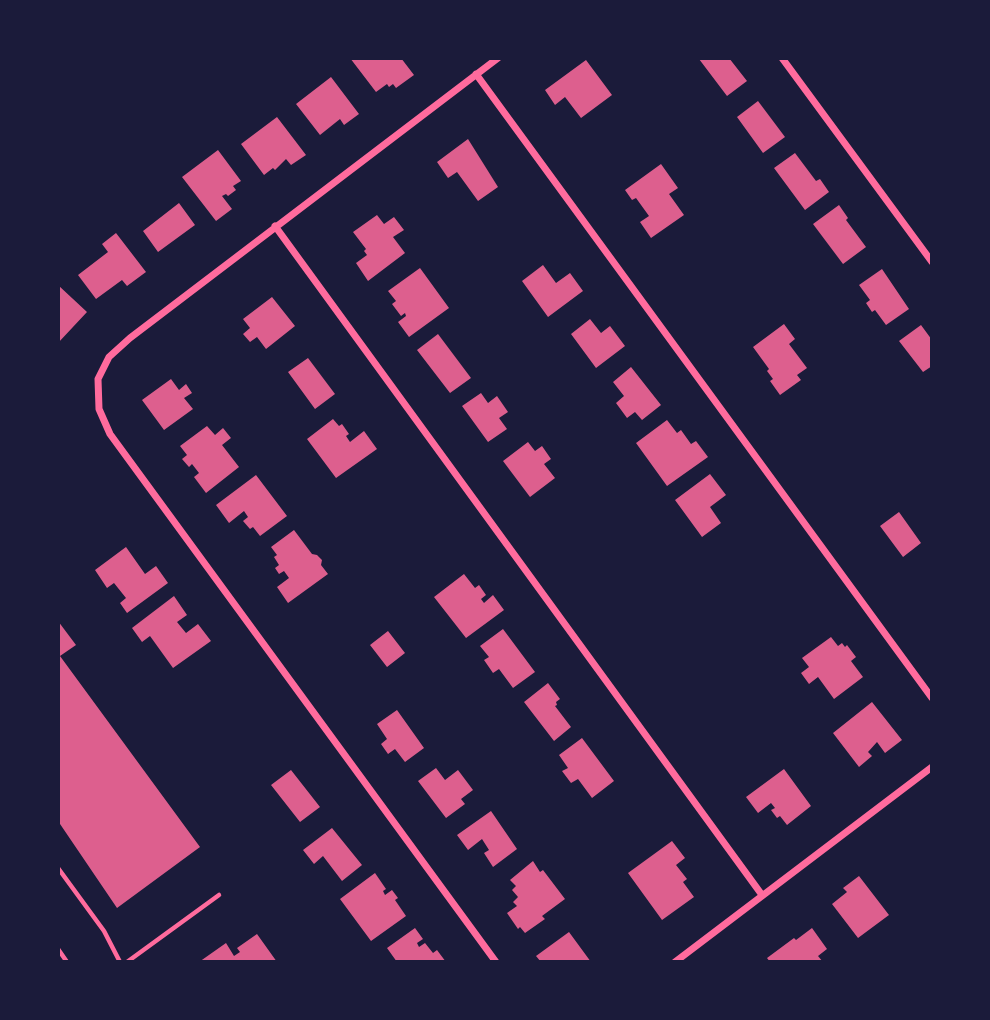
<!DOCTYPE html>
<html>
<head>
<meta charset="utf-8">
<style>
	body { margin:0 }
	#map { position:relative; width:990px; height:1020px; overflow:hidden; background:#1b1b3a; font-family:"Roboto Condensed",sans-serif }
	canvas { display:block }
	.frame { position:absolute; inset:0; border:60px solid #1b1b3a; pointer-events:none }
</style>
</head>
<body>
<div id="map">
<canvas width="990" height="1020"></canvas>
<div class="frame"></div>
</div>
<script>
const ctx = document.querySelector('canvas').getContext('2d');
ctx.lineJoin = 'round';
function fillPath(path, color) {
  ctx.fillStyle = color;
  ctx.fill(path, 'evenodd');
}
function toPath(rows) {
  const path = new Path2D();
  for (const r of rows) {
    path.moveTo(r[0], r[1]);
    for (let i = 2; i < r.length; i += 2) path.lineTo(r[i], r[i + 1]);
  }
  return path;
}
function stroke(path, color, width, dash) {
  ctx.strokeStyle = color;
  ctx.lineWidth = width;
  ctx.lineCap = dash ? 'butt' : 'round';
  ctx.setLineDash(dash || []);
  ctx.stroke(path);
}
fillPath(toPath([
	[350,58,401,58,414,75,396,88,393,84,389,87,387,84,376,92],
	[701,58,729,58,747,81,727,96,699,59],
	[586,60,612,95,581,118,565,97,555,105,545,90],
	[331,77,359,114,344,125,340,119,320,135,296,104],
	[758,101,785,137,763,153,737,117],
	[277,117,306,155,291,165,286,159,275,170,273,168,264,175,241,144],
	[468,139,498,187,478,201,457,172,448,178,437,162],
	[218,150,241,181,233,186,236,190,228,196,226,194,222,196,232,209,216,221,182,177],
	[795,153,816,181,820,179,829,192,805,210,774,168],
	[661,164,678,188,669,194,684,215,651,238,640,222,649,216,636,198,632,200,625,190],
	[179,203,195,225,158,252,143,231],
	[839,205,848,218,846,220,866,247,843,264,813,224],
	[377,215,384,224,394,217,404,230,393,237,405,253,368,281,356,263,367,255,364,251,366,249,353,232],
	[116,233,146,272,127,286,122,280,96,299,78,275,108,252,102,244],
	[543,265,556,283,570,273,583,291,548,317,522,281],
	[420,268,449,308,409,337,398,322,406,316,405,313,401,316,392,304,396,301,388,291],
	[882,269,909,309,886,325,875,310,872,312,866,303,870,300,859,285],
	[58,285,87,312,58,343],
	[272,297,295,326,266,349,257,337,250,342,243,334,250,328,243,319],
	[590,319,601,333,610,326,625,346,596,368,571,334],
	[784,324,795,339,789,344,807,368,797,375,801,380,780,395,770,381,773,379,767,371,769,369,753,347],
	[921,325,932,340,932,366,923,372,899,341],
	[438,334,471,378,450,393,417,350],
	[308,358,335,394,315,409,288,372],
	[631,367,661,405,642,420,635,412,627,418,616,403,624,396,613,382],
	[171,379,179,390,186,384,192,393,184,398,193,409,164,430,142,400],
	[481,393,488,403,497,396,508,412,499,418,507,429,488,442,462,406],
	[333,419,339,426,342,424,349,434,346,436,350,442,364,431,377,449,336,478,307,439],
	[667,420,677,433,681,430,691,444,696,441,708,457,667,486,636,443],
	[207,426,215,435,223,428,231,438,222,445,239,467,206,493,194,477,199,473,192,464,189,467,182,459,187,455,180,446],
	[528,442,535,451,542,446,551,459,544,464,555,478,530,497,503,461],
	[710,474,726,495,710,507,721,523,702,537,675,500],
	[256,475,287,516,260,536,253,527,250,529,243,521,248,517,244,511,229,523,216,505],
	[899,512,921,543,903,557,880,526],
	[294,530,312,554,317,555,322,560,321,565,328,574,288,603,277,587,289,578,284,571,279,574,275,568,279,565,274,557,277,555,271,547],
	[126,547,145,574,156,566,168,583,127,613,120,603,126,598,114,583,107,588,95,570],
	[464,574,475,588,479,585,486,595,481,599,484,603,493,595,504,610,466,638,434,597],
	[174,596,187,615,177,622,186,633,198,624,211,641,173,668,150,636,142,642,132,628],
	[58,621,76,645,60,656,200,847,117,908,58,821],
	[503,629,535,672,513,688,499,669,493,673,484,660,489,657,480,646],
	[388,631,405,653,387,667,370,645],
	[831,637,838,646,842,643,845,647,847,645,856,657,851,661,863,677,834,699,818,677,809,684,801,673,809,667,802,658],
	[548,683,560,699,556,702,557,705,555,706,571,727,554,741,524,702],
	[872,702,902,740,885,753,877,742,868,752,872,756,859,767,833,733],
	[397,710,424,748,405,762,395,749,388,754,381,744,387,739,377,724],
	[582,738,614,781,592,798,578,779,571,783,562,771,568,768,559,755],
	[436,768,445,780,458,770,473,790,461,799,465,804,446,818,418,781],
	[784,769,811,806,787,825,780,816,777,818,771,810,775,808,771,803,758,813,746,797],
	[291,770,320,807,300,822,271,785],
	[491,811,517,849,493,867,484,853,489,850,482,839,468,850,457,835],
	[332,828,362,865,342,881,323,856,314,864,303,850],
	[672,841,685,858,676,865,687,879,683,882,694,897,662,920,628,873],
	[533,861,540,872,543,870,565,899,542,916,545,919,525,933,520,927,518,929,507,913,517,906,513,902,518,897,512,890,516,886,510,880],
	[375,873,386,889,383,891,385,895,392,890,398,898,395,900,406,916,371,941,340,899],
	[859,876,889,915,858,938,832,904,847,892,843,888],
	[415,928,423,939,417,943,419,947,425,943,433,953,437,950,446,962,397,962,387,948],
	[812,928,827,949,818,956,823,962,770,962,767,958,794,938,796,940],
	[569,932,591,962,541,962,536,956],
	[257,934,277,962,199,962,226,943,234,956,240,952,237,948]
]), '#dd5f8e');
stroke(toPath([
	[58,868,104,931,120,962],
	[58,949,67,962],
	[127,962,219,895]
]), '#ff6b9d', 4.5);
stroke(toPath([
	[782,58,932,262],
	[476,74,932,698],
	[275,226,762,895],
	[496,962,110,434,99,409,98,379,109,357,130,338,498,58],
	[675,962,932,767]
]), '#ff6b9d', 7);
</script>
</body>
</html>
